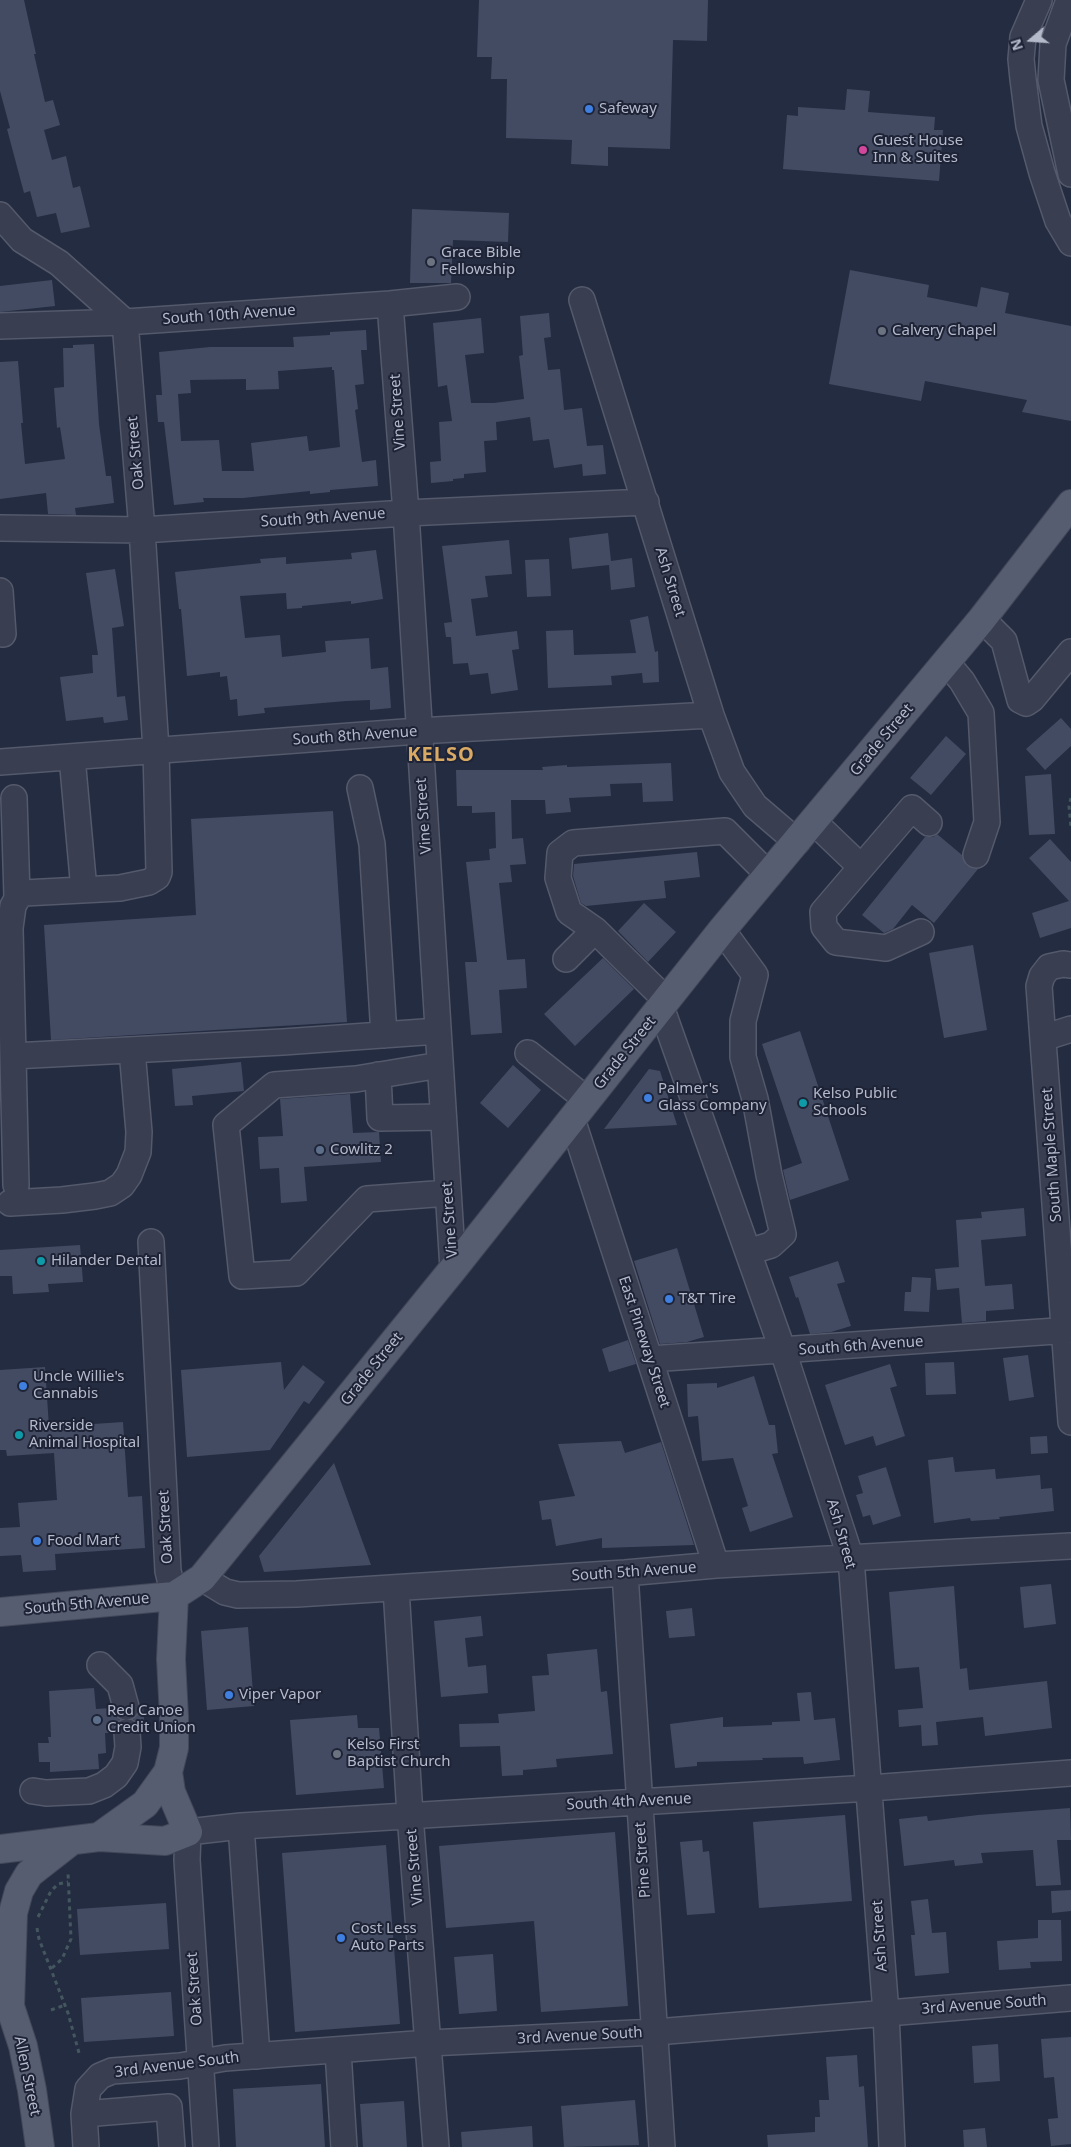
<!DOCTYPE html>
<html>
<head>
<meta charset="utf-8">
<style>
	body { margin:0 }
	#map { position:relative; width:1071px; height:2147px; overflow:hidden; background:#242c41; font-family:"Noto Sans",sans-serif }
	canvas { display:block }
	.north { position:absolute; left:1006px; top:15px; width:50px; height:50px; -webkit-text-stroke:4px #1e2336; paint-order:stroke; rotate:252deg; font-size:14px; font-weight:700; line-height:20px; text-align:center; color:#b5bacb }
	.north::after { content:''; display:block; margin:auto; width:18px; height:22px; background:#b5bacb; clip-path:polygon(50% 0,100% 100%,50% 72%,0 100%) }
</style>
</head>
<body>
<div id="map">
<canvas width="1071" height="2147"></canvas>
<div class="north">N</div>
</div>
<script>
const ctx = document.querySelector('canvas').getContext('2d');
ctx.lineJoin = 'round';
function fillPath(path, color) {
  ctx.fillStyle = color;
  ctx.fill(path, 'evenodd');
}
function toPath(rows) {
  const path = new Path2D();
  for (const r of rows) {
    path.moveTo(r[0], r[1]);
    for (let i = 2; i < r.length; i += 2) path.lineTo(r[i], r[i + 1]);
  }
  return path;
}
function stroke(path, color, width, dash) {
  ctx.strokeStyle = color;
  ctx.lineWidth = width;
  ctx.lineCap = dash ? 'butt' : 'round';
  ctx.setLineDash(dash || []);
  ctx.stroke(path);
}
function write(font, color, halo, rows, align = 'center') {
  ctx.font = font + ' "Noto Sans",sans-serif';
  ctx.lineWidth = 4;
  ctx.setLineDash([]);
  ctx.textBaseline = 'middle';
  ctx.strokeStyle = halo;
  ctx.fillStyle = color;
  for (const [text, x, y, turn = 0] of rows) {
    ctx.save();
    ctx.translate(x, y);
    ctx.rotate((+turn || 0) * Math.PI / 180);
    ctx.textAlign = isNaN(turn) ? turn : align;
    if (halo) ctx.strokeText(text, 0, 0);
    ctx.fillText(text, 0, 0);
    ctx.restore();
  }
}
fillPath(toPath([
	[0,0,24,0,36,54,34,54,45,102,53,100,60,125,44,130,52,160,66,156,73,188,80,186,90,227,61,233,56,213,37,217,30,191,24,193,7,129,10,128,0,91],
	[479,0,708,0,707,41,673,40,670,149,608,147,608,166,571,164,572,140,506,138,507,79,491,79,492,57,477,57],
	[847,89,870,91,868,112,935,117,934,130,943,130,939,181,783,169,787,115,798,116,798,107,845,110],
	[412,209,509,213,508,242,453,240,451,283,410,283],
	[850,270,929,285,927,297,977,307,981,287,1009,293,1005,313,1071,326,1071,421,1022,412,1027,400,925,381,921,401,829,384],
	[52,280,55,306,0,312,0,286],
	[549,313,551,337,544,338,548,370,560,369,564,410,582,408,587,446,603,445,606,474,583,476,582,464,554,468,549,439,533,441,530,417,496,422,497,440,484,441,486,472,464,474,464,478,453,479,453,481,431,483,430,462,441,461,439,422,452,421,447,385,438,387,433,323,481,318,484,353,465,355,471,403,494,403,524,399,519,356,523,355,520,316],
	[366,330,367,350,361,350,364,384,355,385,358,409,355,410,362,462,376,460,378,486,330,490,330,492,310,494,310,491,243,498,203,498,204,502,174,505,164,422,158,422,156,395,162,395,159,352,210,347,294,347,293,337,330,335,330,332],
	[332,367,332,370,334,370,340,447,309,451,307,436,251,443,254,471,222,471,219,440,181,441,178,394,191,393,190,380,246,379,246,390,279,389,278,371],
	[94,344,99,424,106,476,111,476,114,503,75,508,76,515,48,514,46,493,0,499,0,362,18,361,23,423,21,423,25,464,65,459,60,427,57,428,54,388,64,387,63,348,73,348,73,345],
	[608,533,611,561,632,558,635,587,611,590,609,565,572,569,569,538],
	[509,540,512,574,485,576,488,597,471,599,476,636,517,631,519,649,512,650,518,690,491,694,488,673,470,675,468,663,453,664,451,637,446,637,444,623,452,622,442,546],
	[376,550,383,599,351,604,351,601,302,606,302,608,287,609,286,593,240,596,245,638,280,635,282,657,326,652,325,641,369,638,371,669,388,667,391,708,370,710,370,700,346,701,264,708,265,713,238,716,237,699,230,700,227,676,220,677,220,672,187,676,181,609,179,609,175,572,261,563,260,559,286,557,286,564,352,559,351,553],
	[549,559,551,596,527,597,525,560],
	[115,569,124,626,112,628,117,697,125,696,128,720,104,723,103,717,66,721,60,677,93,673,92,655,98,655,86,573],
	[648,616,655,652,658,651,659,682,643,683,642,673,611,676,612,685,548,688,546,631,573,630,574,655,636,653,630,620],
	[1061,718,1071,729,1071,746,1045,770,1026,749],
	[946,736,966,754,931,795,910,778],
	[671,763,673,801,643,802,642,783,610,784,611,796,569,798,571,812,546,814,545,800,511,800,512,839,523,838,526,864,510,865,512,882,499,883,507,960,525,959,527,988,499,990,502,1033,471,1035,465,962,477,962,466,862,490,860,489,849,496,848,495,812,472,813,472,806,457,806,456,770,543,770,542,767,567,765,567,767],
	[1051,774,1055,834,1029,835,1025,776],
	[333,811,347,1022,51,1040,44,925,196,915,191,819],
	[937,834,962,855,966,865,971,868,978,869,934,923,912,905,893,929,884,933,862,915,925,837,933,837],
	[1050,839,1071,862,1071,928,1040,938,1032,913,1069,901,1029,858],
	[697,852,700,877,664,881,666,898,586,906,581,903,573,876,574,864],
	[644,903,676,932,648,962,618,931],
	[973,945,987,1030,944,1038,929,953],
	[603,958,634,989,575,1046,544,1014],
	[800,1031,849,1180,790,1200,783,1170,802,1163,762,1044],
	[241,1062,244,1091,192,1096,193,1105,175,1106,172,1069],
	[513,1065,541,1090,508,1128,480,1103],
	[649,1069,660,1071,677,1125,604,1129],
	[350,1094,353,1133,379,1132,381,1162,304,1167,307,1201,281,1203,279,1168,260,1169,258,1137,283,1136,280,1099],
	[1024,1208,1026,1236,981,1240,985,1286,1012,1284,1014,1309,986,1311,986,1321,962,1323,959,1288,937,1290,935,1269,959,1267,956,1220,982,1218,981,1212],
	[80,1245,83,1282,48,1284,49,1292,13,1294,12,1276,0,1276,0,1250],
	[677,1248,704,1337,687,1342,660,1344,634,1261],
	[838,1261,845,1282,837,1284,851,1326,831,1332,810,1334,798,1297,796,1298,789,1277],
	[912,1277,931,1278,929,1312,904,1311,905,1292,911,1292],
	[628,1340,636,1364,609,1372,602,1349],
	[1028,1355,1034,1397,1009,1401,1003,1358],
	[281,1362,284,1390,303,1365,325,1382,309,1404,304,1401,270,1450,187,1457,181,1370],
	[954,1362,956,1394,926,1395,925,1363],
	[890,1364,897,1386,890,1388,905,1436,876,1446,873,1436,845,1445,825,1385],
	[45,1367,49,1427,123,1422,128,1497,142,1496,145,1548,55,1554,56,1570,23,1572,21,1555,0,1556,0,1528,20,1527,18,1503,57,1500,54,1453,7,1456,6,1450,0,1450,0,1370],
	[754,1376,769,1425,775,1425,778,1453,772,1454,793,1517,750,1532,742,1508,748,1506,733,1458,702,1461,698,1416,688,1417,687,1384,717,1383,717,1388],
	[1047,1436,1048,1453,1031,1454,1030,1437],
	[621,1441,625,1453,661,1442,694,1545,602,1548,602,1538,556,1546,551,1519,542,1520,539,1501,575,1496,558,1444],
	[953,1457,955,1472,995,1469,996,1479,1040,1475,1041,1489,1052,1488,1054,1511,999,1517,1000,1519,971,1521,970,1518,934,1523,928,1460],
	[334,1463,371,1565,264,1572,259,1556],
	[886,1467,901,1516,873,1525,870,1515,863,1517,856,1495,863,1493,858,1476],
	[1051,1584,1056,1624,1024,1628,1020,1587],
	[954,1586,960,1669,967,1668,969,1690,1047,1681,1052,1728,985,1736,983,1717,936,1722,938,1745,922,1746,921,1725,899,1727,898,1710,923,1708,919,1667,895,1669,889,1592],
	[692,1608,695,1636,669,1638,666,1611],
	[481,1616,483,1636,465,1638,468,1667,486,1665,488,1693,441,1697,434,1621],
	[248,1627,254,1706,207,1710,201,1631],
	[597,1649,601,1692,607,1691,613,1754,556,1759,557,1767,523,1770,523,1775,502,1776,500,1746,460,1747,459,1724,499,1723,498,1714,535,1711,532,1676,549,1675,547,1654],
	[94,1688,96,1709,111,1708,116,1717,120,1720,114,1725,113,1733,105,1733,106,1753,98,1754,99,1769,50,1772,50,1762,39,1762,38,1743,49,1743,48,1737,51,1737,49,1691],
	[811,1692,814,1720,835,1718,840,1760,804,1764,803,1757,762,1758,763,1760,697,1762,697,1766,675,1768,670,1724,723,1717,723,1727,772,1725,772,1722,800,1721,797,1693],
	[140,1706,143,1706,145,1731,141,1731,139,1724,133,1719,140,1711],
	[357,1715,358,1728,379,1728,384,1788,296,1795,290,1720],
	[1070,1808,1071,1840,1057,1840,1061,1885,1036,1886,1033,1850,981,1853,983,1863,955,1866,954,1860,904,1866,899,1819,927,1816,928,1821,978,1815],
	[845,1815,852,1901,759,1908,753,1822],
	[615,1832,628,2006,541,2012,534,1921,446,1928,439,1846],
	[702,1840,703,1852,709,1851,715,1913,687,1915,680,1842],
	[386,1845,400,2024,295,2032,282,1853],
	[1071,1890,1071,1911,1052,1913,1051,1891],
	[928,1899,932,1933,946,1932,949,1973,915,1976,911,1935,915,1935,911,1901],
	[166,1903,169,1949,80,1955,77,1909],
	[1038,1920,1061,1920,1062,1961,1030,1962,1031,1968,999,1970,997,1941,1038,1938],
	[493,1954,497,2011,459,2014,454,1957],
	[171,1992,174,2036,84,2042,81,1998],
	[1071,2037,1071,2144,1051,2146,1048,2119,1058,2118,1054,2077,1044,2078,1041,2039],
	[998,2044,1000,2081,974,2083,972,2046],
	[857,2055,859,2087,864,2086,868,2147,768,2147,767,2135,815,2132,815,2117,820,2117,819,2100,829,2100,826,2057],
	[321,2084,325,2147,236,2147,233,2089],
	[635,2100,639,2145,564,2147,561,2106],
	[404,2101,407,2147,363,2147,360,2104],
	[532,2126,533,2147,462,2147,461,2132],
	[985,2128,987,2147,964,2147,963,2130]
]), '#434b63');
const minor = toPath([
	[1039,0,1023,37,1021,59,1023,79,1029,126,1042,173,1058,221,1071,243],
	[1069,0,1053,44,1051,80,1071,174],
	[0,215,22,240,59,263,125,322,142,530,156,750,159,872,157,877,149,882,120,888,24,893,18,897,13,906,10,928,16,1185],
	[582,300,711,715,732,772,755,806,797,842],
	[390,304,406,513,453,1269],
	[0,326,125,322,390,304,457,297],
	[0,528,142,530,406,513,646,502],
	[0,591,3,634],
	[982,619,1004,641,1020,700,1026,703,1032,699,1071,652],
	[946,662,962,681,981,713,987,822,976,855],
	[72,757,84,890],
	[0,762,418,731,711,715],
	[360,788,372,844,384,1035],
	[14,798,17,897],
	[814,822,861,867],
	[595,930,569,912,558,878,560,853,573,843,725,831,769,875],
	[722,930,755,975,743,1021,743,1057,755,1099,769,1175,783,1234,771,1245,748,1252],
	[921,932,886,948,836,942,824,927,823,912,912,808,929,823],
	[566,959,595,930,666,1000],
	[1071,965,1063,964,1049,967,1042,976,1039,986,1071,1422],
	[661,1007,783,1351,851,1559,886,2013,892,2147],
	[1043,1038,1071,1029],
	[528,1053,587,1100],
	[13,1056,283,1042,438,1031],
	[440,1065,356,1079,274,1085,226,1125,242,1276,296,1273,367,1199,448,1193],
	[378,1075,380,1118,443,1117],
	[572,1119,716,1565],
	[10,1203,62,1200,95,1196,110,1193,122,1185,129,1175,138,1152,139,1132,132,1050],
	[151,1242,168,1571,174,1596],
	[650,1359,1071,1330],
	[625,1573,662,2147],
	[202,1578,225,1592,238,1595,297,1594,625,1573,716,1565,1071,1546],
	[396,1588,410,1815,436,2147],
	[100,1665,120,1685,126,1707],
	[33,1791,46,1793,89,1791,104,1785,116,1776,125,1763,128,1747,127,1732],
	[241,1826,257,2056],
	[338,2051,344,2147],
	[84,2114,169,2107,172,2147],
	[86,2147,84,2114,88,2089,100,2076,112,2071,180,2066,225,2058,429,2043,656,2032,1071,1998],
	[206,2147,187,1860,188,1832,241,1826,870,1788,1071,1773]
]);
const major = toPath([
	[0,1612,174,1596,202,1578,453,1269,722,930,982,619,1071,504],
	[99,1837,165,1841,188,1832,171,1792,168,1772],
	[0,1849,99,1837,145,1804,168,1772,174,1748,174,1717,171,1659,174,1596],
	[4,1988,23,2046,32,2090,40,2147],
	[10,2006,13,1913,19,1891,29,1874,70,1842]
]);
stroke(minor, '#54596b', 28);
stroke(major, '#42475a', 30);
stroke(toPath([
	[1071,798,1069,806,1071,828],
	[38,1917,51,1891,58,1884,68,1882],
	[37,1928,39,1939,68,2013,79,2053],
	[52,1968,62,1959,71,1939,68,1873],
	[51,2010,65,2005]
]), '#45575e', 3, [4, 4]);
stroke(minor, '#393e50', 25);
stroke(major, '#575d70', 28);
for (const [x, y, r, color] of [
	[589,109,5,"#3f7fe0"],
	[863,150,5,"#d1479c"],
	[431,262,5,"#6b7280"],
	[882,331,5,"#6b7280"],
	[648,1098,5,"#3f7fe0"],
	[803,1103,5,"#0f9aa8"],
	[320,1150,5,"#5c6f8a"],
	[41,1261,5,"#0f9aa8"],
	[669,1299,5,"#3f7fe0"],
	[23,1386,5,"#3f7fe0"],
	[19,1435,5,"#0f9aa8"],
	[37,1541,5,"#3f7fe0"],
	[229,1695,5,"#3f7fe0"],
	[97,1720,5,"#5c6f8a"],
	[337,1754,5,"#6b7280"],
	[341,1938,5,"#3f7fe0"]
]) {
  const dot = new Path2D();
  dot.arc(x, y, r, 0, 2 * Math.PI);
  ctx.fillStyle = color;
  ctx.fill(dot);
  stroke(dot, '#1e2336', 2);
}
write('15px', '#b5bacb', '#1e2336', [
	["Safeway",599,109],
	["Guest House",873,141],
	["Inn & Suites",873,158],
	["Grace Bible",441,253],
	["Fellowship",441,270],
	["Calvery Chapel",892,331],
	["Palmer's",658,1089],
	["Glass Company",658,1106],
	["Kelso Public",813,1094],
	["Schools",813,1111],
	["Cowlitz 2",330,1150],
	["Hilander Dental",51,1261],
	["T&T Tire",679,1299],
	["Uncle Willie's",33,1377],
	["Cannabis",33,1394],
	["Riverside",29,1426],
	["Animal Hospital",29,1443],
	["Food Mart",47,1541],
	["Viper Vapor",239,1695],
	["Red Canoe",107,1711],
	["Credit Union",107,1728],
	["Kelso First",347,1745],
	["Baptist Church",347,1762],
	["Cost Less",351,1929],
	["Auto Parts",351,1946]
], 'left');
write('15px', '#b5bacb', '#1e2336', [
	["South 10th Avenue",229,315,-4],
	["Vine Street",398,412,-94],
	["Oak Street",136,453,-95],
	["South 9th Avenue",323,518,-4],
	["Ash Street",670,582,73],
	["South 8th Avenue",355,736,-4],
	["Grade Street",882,740,-50],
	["Vine Street",424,816,-94],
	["Grade Street",625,1053,-51],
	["South Maple Street",1052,1155,-94],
	["Vine Street",450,1220,-94],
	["East Pineway Street",644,1342,72],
	["South 6th Avenue",861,1346,-4],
	["Grade Street",372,1369,-51],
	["Oak Street",166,1527,-93],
	["Ash Street",841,1534,74],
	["South 5th Avenue",634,1572,-4],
	["South 5th Avenue",87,1604,-5],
	["South 4th Avenue",629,1802,-3],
	["Pine Street",643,1860,-94],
	["Vine Street",415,1867,-95],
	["Ash Street",880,1936,-94],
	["Oak Street",195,1989,-94],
	["3rd Avenue South",984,2005,-4],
	["3rd Avenue South",580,2036,-3],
	["3rd Avenue South",177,2065,-7],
	["Allen Street",27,2076,78]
]);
ctx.letterSpacing = '1px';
write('bold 20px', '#d9aa63', '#1e2336', [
	["KELSO",441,755]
]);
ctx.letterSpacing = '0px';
</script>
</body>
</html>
